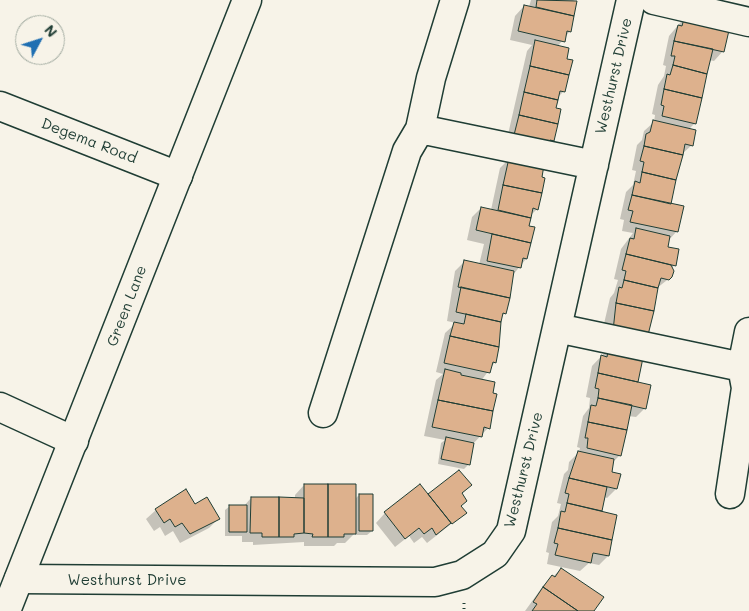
<!DOCTYPE html>
<html>
<head>
<meta charset="utf-8">
<style>
	body { margin:0 }
	#map { position:relative; width:749px; height:611px; overflow:hidden; background:#f7f3e8; font-family:Mali,sans-serif }
	canvas { display:block }
	.north { position:absolute; left:15px; top:15px; width:50px; height:50px; box-sizing:border-box; background:#f7f3e8; border:1px solid #a1aaa0; border-radius:50%; rotate:50deg; font-size:14px; font-weight:700; line-height:20px; text-align:center; color:#1f3d34 }
	.north::after { content:''; display:block; margin:auto; width:18px; height:22px; background:#1f6fb2; clip-path:polygon(50% 0,100% 100%,50% 72%,0 100%) }
</style>
</head>
<body>
<div id="map">
<canvas width="749" height="611"></canvas>
<div class="north">N</div>
</div>
<script>
const ctx = document.querySelector('canvas').getContext('2d');
ctx.lineJoin = 'round';
function fillPath(path, color) {
  ctx.fillStyle = color;
  ctx.fill(path, 'evenodd');
}
function toPath(rows) {
  const path = new Path2D();
  for (const r of rows) {
    path.moveTo(r[0], r[1]);
    for (let i = 2; i < r.length; i += 2) path.lineTo(r[i], r[i + 1]);
  }
  return path;
}
function stroke(path, color, width, dash) {
  ctx.strokeStyle = color;
  ctx.lineWidth = width;
  ctx.lineCap = dash ? 'butt' : 'round';
  ctx.setLineDash(dash || []);
  ctx.stroke(path);
}
function write(font, color, halo, rows, align = 'center') {
  ctx.font = font + ' Mali,sans-serif';
  ctx.lineWidth = 4;
  ctx.setLineDash([]);
  ctx.textBaseline = 'middle';
  ctx.strokeStyle = halo;
  ctx.fillStyle = color;
  for (const [text, x, y, turn = 0] of rows) {
    ctx.save();
    ctx.translate(x, y);
    ctx.rotate((+turn || 0) * Math.PI / 180);
    ctx.textAlign = isNaN(turn) ? turn : align;
    if (halo) ctx.strokeText(text, 0, 0);
    ctx.fillText(text, 0, 0);
    ctx.restore();
  }
}
fillPath(toPath([
	[531,0,573,0,576,2,570,31,558,46,564,91,557,98,555,109,553,140,547,146,504,152,527,51,532,45,510,40,515,16,524,6,529,7],
	[685,17,723,51,714,61,709,60,695,123,688,130,692,145,682,154,669,204,677,231,668,241,666,248,675,265,671,268,671,277,657,288,646,338,603,328,610,298,614,293,618,280,614,279,621,249,633,233,622,231,624,220,620,219,626,192,633,185,636,171,632,170,637,145,642,140,644,131,654,122,655,115,652,114,658,85,664,76,666,66,663,65,669,36],
	[509,159,537,209,530,216,528,227,533,228,526,259,512,276,505,313,501,317,495,362,481,381,488,428,472,445,469,464,464,469,438,464,441,443,445,440,424,436,436,380,443,374,436,372,445,333,456,323,447,321,455,271,464,262,479,265,484,244,467,240,472,217,481,208,491,210,500,168],
	[610,347,642,354,636,383,645,408,636,417,628,416,620,455,612,463,610,473,616,489,607,498,604,497,601,512,608,556,599,565,589,563,580,571,547,564,549,553,546,552,552,522,558,516,561,504,557,503,564,474,568,470,569,462,579,452,580,448,577,447,583,416,589,408,590,398,586,397,592,366],
	[459,471,470,485,461,495,460,506,465,513,427,543,422,537,414,543,409,536,395,547,376,523,385,513,428,496],
	[304,485,354,500,359,495,372,531,367,535,355,535,355,533,345,543,337,543,334,546,304,546,304,542,253,545,253,542,242,542,242,536,225,536,225,510,230,506,244,506,251,498,295,499,295,495],
	[195,506,218,519,209,528,180,543,173,531,165,536,160,527,154,531,146,519,156,510],
	[561,569,593,611,525,611,543,586]
]), '#0003');
const building = toPath([
	[537,0,577,1,574,16,536,7,537,0],
	[524,5,574,16,571,32,567,31,565,42,518,31,524,5],
	[685,15,730,26,724,52,674,41,678,25,682,26,685,15],
	[535,40,569,48,567,59,573,60,569,75,530,66,535,40],
	[674,41,713,49,707,74,673,65,675,56,671,56,674,41],
	[673,65,707,74,702,98,664,89,667,74,670,75,673,65],
	[530,66,569,75,565,92,560,91,558,100,524,92,530,66],
	[664,89,702,98,696,124,662,116,664,106,661,105,664,89],
	[524,92,558,100,556,108,561,109,558,124,519,115,524,92],
	[519,115,558,124,554,141,550,140,547,150,512,143,519,115],
	[653,120,696,130,693,146,685,144,683,155,644,146,646,134,650,132,653,120],
	[644,146,683,155,676,180,642,172,644,162,640,161,644,146],
	[509,158,544,165,542,177,545,178,542,193,503,185,509,158],
	[642,172,676,180,671,204,632,195,635,181,640,183,642,172],
	[503,185,542,193,538,210,533,208,531,218,498,210,503,185],
	[632,195,684,206,678,232,630,222,633,211,628,210,632,195],
	[481,207,531,218,529,226,535,227,531,243,476,230,481,207],
	[636,228,670,236,668,247,679,249,676,266,626,254,630,238,634,239,636,228],
	[492,234,531,243,527,259,523,258,521,268,487,261,492,234],
	[626,254,671,265,674,271,672,277,669,280,661,278,658,288,624,280,626,271,622,270,626,254],
	[464,260,514,271,510,298,458,287,464,260],
	[624,280,658,288,654,311,616,303,619,287,622,288,624,280],
	[461,287,510,298,506,314,503,313,501,322,456,312,461,287],
	[616,303,654,311,647,339,613,331,616,303],
	[466,314,501,322,499,347,450,336,454,322,464,324,466,314],
	[450,336,499,347,496,363,493,362,490,373,444,363,450,336],
	[609,345,644,353,638,382,598,373,601,355,607,357,609,345],
	[445,369,461,373,461,375,495,382,493,393,497,394,493,411,438,400,445,369],
	[598,373,651,385,646,409,598,398,599,389,595,388,598,373],
	[598,398,632,405,627,430,588,422,591,405,596,406,598,398],
	[438,400,493,411,490,429,484,427,482,437,432,427,438,400],
	[588,422,627,430,621,456,587,448,588,438,585,438,588,422],
	[446,437,474,443,470,465,441,459,446,437],
	[578,451,614,459,612,472,621,474,617,489,569,478,578,451],
	[459,470,472,485,462,493,467,501,461,506,467,513,452,524,428,494,459,470],
	[569,478,607,487,602,511,567,503,569,494,565,493,569,478],
	[304,484,328,484,328,537,312,537,313,534,304,533,304,484],
	[328,484,356,484,356,534,344,534,344,537,328,537,328,484],
	[420,484,451,523,436,535,432,528,424,534,419,528,405,539,384,512,420,484],
	[186,489,195,504,207,497,220,519,190,534,182,523,175,527,170,519,164,523,155,509,186,489],
	[359,494,373,494,373,531,359,531,359,494],
	[251,497,279,497,279,537,262,537,262,533,250,533,251,497],
	[279,497,304,498,304,533,294,534,294,537,279,537,279,497],
	[567,503,617,515,612,540,558,528,561,511,565,512,567,503],
	[229,505,247,505,247,532,229,532,229,505],
	[558,528,612,540,609,556,593,553,591,563,555,555,558,544,554,543,558,528],
	[561,568,604,597,594,611,578,611,543,587,552,575,555,577,561,568],
	[543,587,578,611,532,611,537,604,533,602,543,587]
]);
fillPath(building, '#ddb18d');
stroke(building, '#1f3d34', 1);
const minor = toPath([
	[455,0,431,78,420,129,594,165],
	[654,0,749,22],
	[0,106,178,176],
	[557,328,742,367,749,332],
	[0,407,74,441],
	[323,413,407,151,420,129],
	[730,494,746,388,742,367],
	[19,579,435,582,462,575,495,554,511,531,631,0]
]);
const major = toPath([
	[6,611,247,0]
]);
stroke(minor, '#1f3d34', 31);
stroke(major, '#1f3d34', 31);
stroke(toPath([
	[464,603,464,611]
]), '#1f3d34', 3, [1, 4]);
stroke(minor, '#f7f3e8', 28);
stroke(major, '#f7f3e8', 28);
write('15px', '#1f3d34', '#f7f3e8', [
	["Westhurst Drive",614,76,-77],
	["Degema Road",89,141,21],
	["Green Lane",127,306,-69],
	["Westhurst Drive",524,470,-76],
	["Westhurst Drive",127,580]
]);
</script>
</body>
</html>
